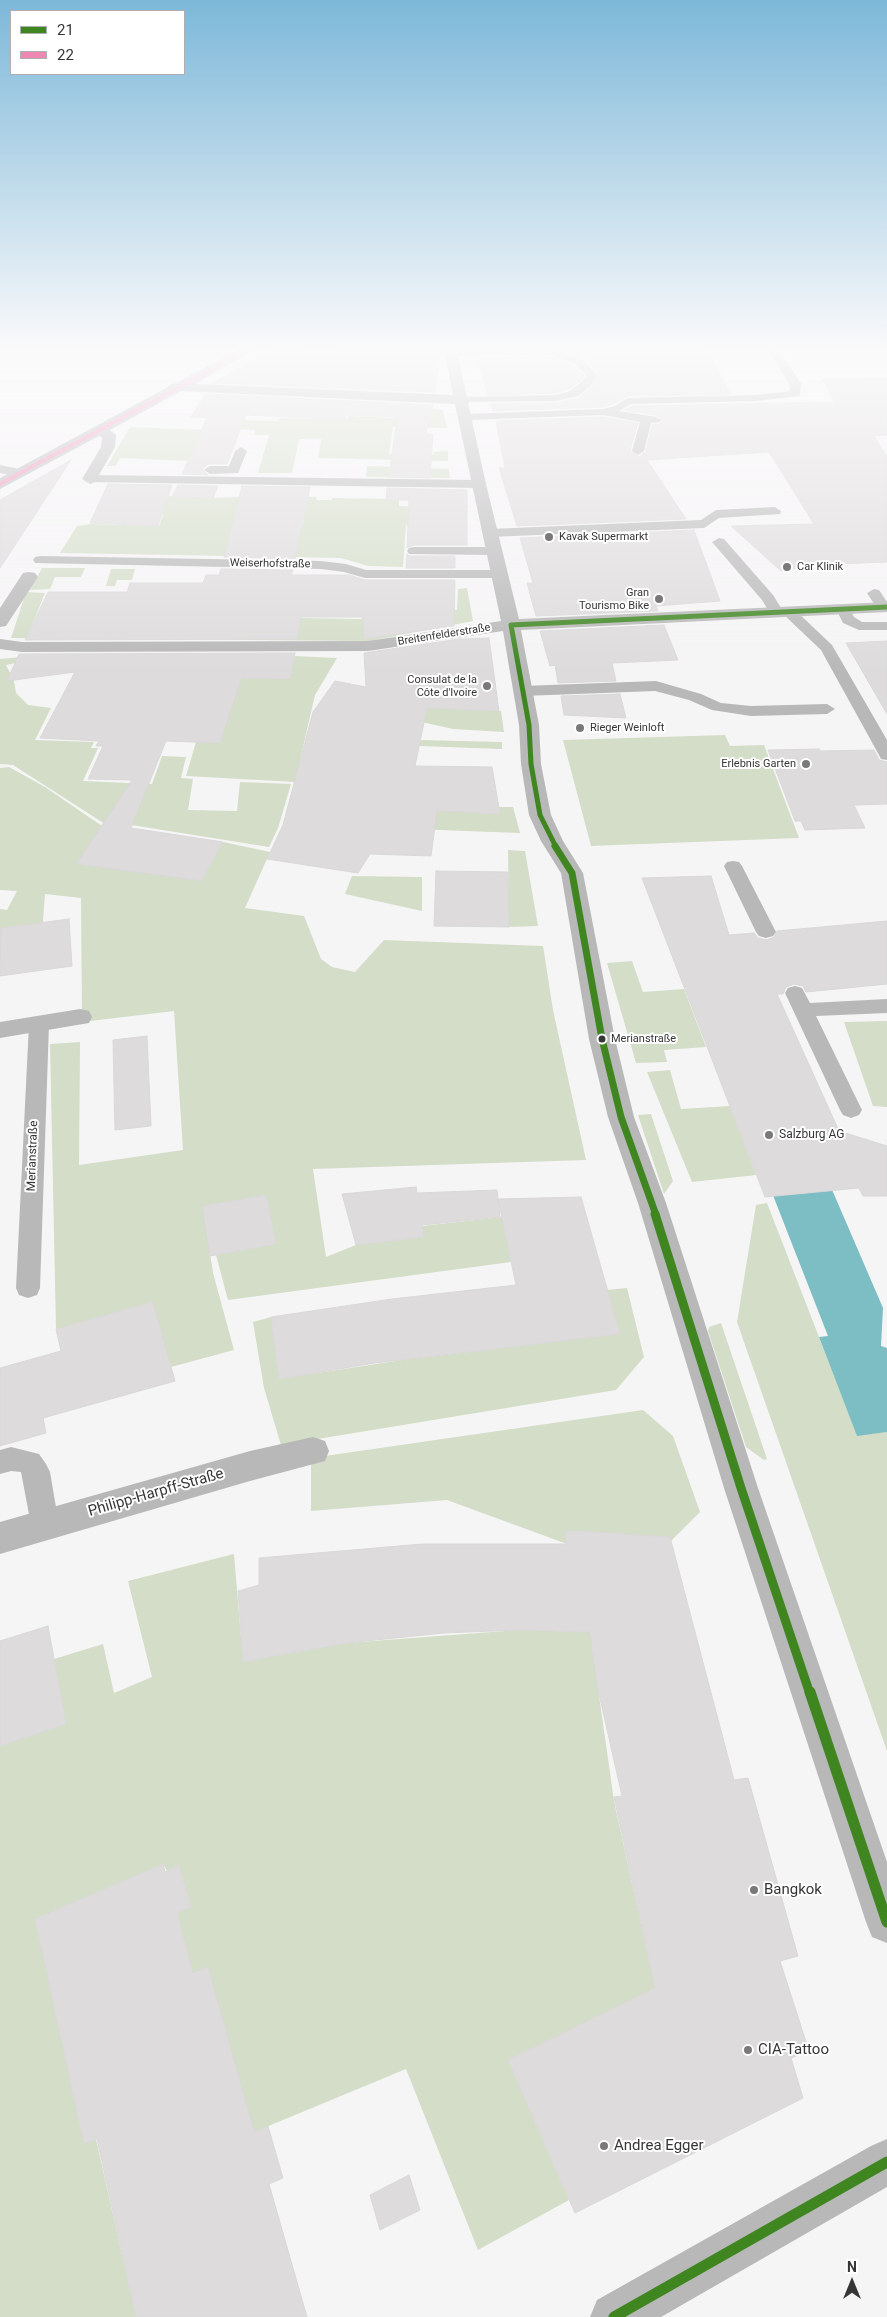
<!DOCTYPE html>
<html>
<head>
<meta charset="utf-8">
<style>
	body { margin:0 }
	#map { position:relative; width:887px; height:2317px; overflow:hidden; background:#f6f5f6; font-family:Roboto,sans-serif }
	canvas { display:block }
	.legend { position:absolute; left:10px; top:10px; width:175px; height:65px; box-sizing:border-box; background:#fff; border:1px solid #afafaf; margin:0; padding:6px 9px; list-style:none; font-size:15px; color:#373637 }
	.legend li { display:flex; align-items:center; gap:10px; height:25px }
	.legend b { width:25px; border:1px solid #afafaf }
	.north { position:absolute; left:827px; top:2257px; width:50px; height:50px; -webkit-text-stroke:4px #fff; paint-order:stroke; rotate:0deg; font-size:14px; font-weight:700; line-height:20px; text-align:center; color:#373637 }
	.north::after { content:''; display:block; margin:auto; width:18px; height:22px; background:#373637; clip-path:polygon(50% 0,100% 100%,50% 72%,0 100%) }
</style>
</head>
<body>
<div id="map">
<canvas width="887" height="2317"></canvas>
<ul class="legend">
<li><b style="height:6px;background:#3f8621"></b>21</li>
<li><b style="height:6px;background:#ee87b2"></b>22</li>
</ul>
<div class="north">N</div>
</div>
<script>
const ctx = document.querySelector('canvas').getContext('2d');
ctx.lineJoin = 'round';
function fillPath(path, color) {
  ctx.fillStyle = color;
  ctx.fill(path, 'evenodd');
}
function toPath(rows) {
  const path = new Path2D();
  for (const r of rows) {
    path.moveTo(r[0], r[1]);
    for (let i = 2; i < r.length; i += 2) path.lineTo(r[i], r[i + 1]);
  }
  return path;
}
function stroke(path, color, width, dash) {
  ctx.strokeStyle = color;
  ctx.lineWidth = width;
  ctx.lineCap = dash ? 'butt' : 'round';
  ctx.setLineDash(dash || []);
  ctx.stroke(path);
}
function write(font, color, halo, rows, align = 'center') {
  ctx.font = font + ' Roboto,sans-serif';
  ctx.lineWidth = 4;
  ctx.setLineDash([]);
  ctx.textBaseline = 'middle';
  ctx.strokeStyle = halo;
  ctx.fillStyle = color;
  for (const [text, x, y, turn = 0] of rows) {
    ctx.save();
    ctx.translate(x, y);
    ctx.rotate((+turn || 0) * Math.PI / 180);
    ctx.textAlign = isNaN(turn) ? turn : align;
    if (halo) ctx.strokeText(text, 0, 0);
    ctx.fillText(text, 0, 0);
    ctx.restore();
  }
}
fillPath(toPath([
	[433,409,443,410,447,428,393,427,389,454,433,455,434,452,448,451,448,461,318,458,321,439,299,439,292,473,258,473,269,435,254,435,255,430,220,429,237,420,278,421,280,418,346,420,348,416,430,419],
	[130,427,205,430,198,446,194,446,190,461,120,458,116,466,107,466],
	[367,466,449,469,450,478,366,477],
	[165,496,207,498,246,497,240,517,234,517,232,526,291,528,302,528,304,518,300,517,304,497,316,497,317,500,332,500,332,498,399,499,399,506,426,507,425,525,406,525,403,567,368,566,341,558,60,553,77,526,91,524,159,526,163,515,159,515],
	[42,568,85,568,81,577,55,577,50,589,30,590],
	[111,569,135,569,132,580,117,580,115,586,106,586],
	[467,588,473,621,370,641,11,638,26,592,45,593,32,625,118,626,304,604,302,618,362,619,364,609,457,610,458,589],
	[32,656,31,660,6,665,14,681,16,693,28,705,51,708,35,740,94,742,91,748,98,748,83,781,152,784,162,756,186,757,181,778,193,779,188,810,237,811,240,782,291,784,278,828,269,847,125,824,105,824,13,765,0,764,0,659],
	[294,656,337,658,315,695,295,782,186,776,196,742,220,743,234,678,290,679],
	[407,707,501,711,504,732,453,729,417,721],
	[725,735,730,746,764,745,799,838,591,846,563,740],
	[421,740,502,742,502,749,419,746],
	[9,767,45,787,102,826,201,881,223,842,270,852,245,908,304,916,321,959,332,967,355,972,384,940,543,946,553,1010,586,1160,313,1169,326,1257,356,1245,424,1237,422,1226,502,1217,511,1262,228,1300,216,1255,276,1244,266,1195,203,1206,213,1273,234,1350,171,1367,152,1302,56,1329,50,1044,80,1042,79,1165,183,1150,174,1011,82,1022,81,898,45,894,42,933,1,939,0,959,0,909,7,910,17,891,0,890,0,768],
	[372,771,479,808,480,813,500,814,499,807,513,807,520,833,357,827],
	[508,850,525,851,538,926,509,927],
	[352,876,422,877,422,911,345,894],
	[632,961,643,992,684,989,706,1047,664,1050,667,1062,636,1063,607,963],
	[887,1021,887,1107,873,1106,844,1022],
	[670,1070,681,1109,730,1106,756,1175,692,1182,647,1072],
	[651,1114,673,1181,664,1194,638,1115],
	[767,1203,857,1435,887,1432,887,1751,737,1322,756,1205],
	[627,1288,644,1357,616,1390,281,1445,264,1388,253,1322,271,1317,279,1379,402,1360,619,1334,607,1290],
	[721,1323,767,1459,764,1460,746,1447,708,1331,709,1327],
	[643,1410,673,1436,700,1512,671,1541,565,1531,567,1544,447,1500,311,1511,311,1458],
	[234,1554,243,1662,346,1643,518,1630,590,1632,614,1801,655,1988,508,2060,569,2200,478,2250,406,2069,254,2132,208,1969,193,1973,177,1913,191,1907,179,1865,167,1871,163,1864,35,1919,84,2144,96,2139,136,2317,0,2317,0,1746,66,1724,54,1659,103,1644,114,1693,152,1677,128,1581]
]), '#d3ddc7');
fillPath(toPath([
	[808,1134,883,1308,881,1346,887,1348,887,1432,857,1436,819,1337,828,1336,751,1139]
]), '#7cbec3');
const building = toPath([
	[274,348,290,348,329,355,339,348,441,349,435,392,213,383,274,348],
	[553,348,705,348,731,394,628,396,614,404,603,407,493,411,490,404,556,403,578,398,592,387,598,373,584,358,553,348],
	[550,357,574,366,584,375,581,381,569,389,556,393,488,395,477,358,550,357],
	[887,378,887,435,874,436,887,457,887,562,837,564,834,562,781,571,731,526,814,524,769,452,647,460,686,519,517,526,499,468,505,468,496,421,603,417,638,423,630,450,639,457,646,451,652,425,660,424,664,420,656,415,624,410,632,406,835,402,822,379,887,378],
	[206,394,433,405,426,434,433,434,430,478,389,477,397,417,346,415,345,420,246,415,227,464,209,464,202,469,208,475,182,474,207,418,191,417,206,394],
	[71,460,0,568,0,500,71,460],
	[108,484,172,485,158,526,90,523,108,484],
	[178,485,218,486,213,498,172,497,178,485],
	[242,486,310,487,295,559,224,557,242,486],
	[387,488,467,490,467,545,414,545,407,548,409,500,386,500,387,488],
	[694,530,720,601,656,606,658,611,536,616,527,583,533,583,520,538,694,530],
	[407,554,409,556,455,556,455,568,406,568,407,554],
	[221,569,293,570,291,575,349,575,365,580,455,580,454,626,364,639,363,617,301,617,297,639,25,640,48,592,127,592,130,583,203,583,206,575,219,575,221,569],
	[664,625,678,660,612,663,616,681,558,683,555,665,550,666,540,631,664,625],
	[489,638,499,711,427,708,415,766,492,767,500,814,437,811,431,856,370,854,358,873,267,859,283,825,313,712,335,681,366,687,364,653,459,639,489,638],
	[887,641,887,714,846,643,887,641],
	[295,653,290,679,242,678,220,743,166,741,131,828,223,842,201,881,76,864,132,780,88,779,103,746,96,746,99,741,40,738,75,672,7,681,19,654,295,653],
	[620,694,626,718,564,715,561,696,620,694],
	[819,749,820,751,874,750,879,760,887,762,887,804,854,805,865,828,805,830,801,821,795,821,768,750,819,749],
	[436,871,508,872,509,927,434,926,436,871],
	[711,876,729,935,754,933,758,938,767,940,774,937,777,931,887,921,887,984,806,992,803,986,794,984,786,987,783,994,777,994,839,1131,887,1146,887,1196,863,1196,859,1188,765,1197,642,878,711,876],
	[69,919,72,966,0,976,1,928,69,919],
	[147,1036,151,1126,115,1130,113,1040,147,1036],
	[416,1187,417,1193,497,1190,500,1217,422,1225,424,1237,356,1245,342,1194,416,1187],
	[266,1195,276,1244,210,1256,202,1206,266,1195],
	[581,1197,620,1334,375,1363,279,1379,271,1317,392,1299,516,1285,498,1199,581,1197],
	[153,1302,175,1381,43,1418,46,1433,0,1446,0,1368,61,1351,56,1329,153,1302],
	[565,1531,585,1531,670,1537,734,1780,748,1778,798,1956,780,1961,809,2051,791,2058,803,2098,575,2213,508,2060,655,1988,614,1797,622,1796,597,1685,590,1632,518,1630,444,1633,346,1643,243,1662,238,1591,259,1585,259,1558,422,1544,567,1544,565,1531],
	[48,1626,66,1724,0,1746,0,1641,48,1626],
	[163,1864,165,1872,179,1865,191,1907,177,1913,193,1973,208,1966,254,2132,268,2126,283,2178,269,2184,307,2317,136,2317,97,2139,84,2144,35,1919,163,1864],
	[409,2175,420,2210,380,2230,370,2195,409,2175]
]);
fillPath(building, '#dddbdc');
stroke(building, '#d9d8d8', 1);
fillPath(toPath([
	[477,348,551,349,583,360,597,374,591,386,578,396,556,401,459,402,457,400,463,397,556,395,570,391,582,382,586,375,575,364,550,355,452,356,447,353,452,350,477,350,477,348],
	[767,348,777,348,801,383,800,396,756,401,631,404,619,411,656,417,662,420,660,422,651,423,644,451,638,455,632,451,640,422,603,415,466,420,460,417,466,414,603,409,615,406,628,398,756,395,790,391,789,383,767,348],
	[241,447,247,451,238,473,210,474,204,470,210,466,229,466,235,451,241,447],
	[0,465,24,470,26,473,20,477,0,473,0,465],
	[90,475,478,480,484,484,478,488,86,482,84,479,90,475],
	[775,507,781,511,780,514,719,518,704,528,490,537,483,533,490,529,701,520,716,510,775,507],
	[719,538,724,539,773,595,783,611,789,608,794,609,832,645,887,740,887,760,881,759,879,755,821,650,782,613,776,616,771,615,762,600,712,542,719,538],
	[414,547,494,547,501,551,494,555,409,554,407,551,409,548,414,547],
	[40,556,321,561,346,564,366,570,500,570,507,574,500,578,365,578,344,572,321,569,35,563,33,560,35,557,40,556],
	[874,589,879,590,887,602,887,610,878,610,867,593,874,589],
	[843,605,848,606,854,617,862,622,887,622,887,630,859,630,843,623,836,609,843,605],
	[656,681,701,694,721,703,751,706,827,704,835,709,827,714,751,716,712,710,689,700,655,691,523,696,515,691,523,686,656,681],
	[733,861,739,862,742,866,776,932,773,936,766,938,759,936,756,932,724,866,727,862,733,861],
	[795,986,802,988,810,1003,887,999,887,1013,816,1016,862,1110,859,1115,851,1118,843,1115,840,1110,785,993,788,988,795,986],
	[39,1017,46,1019,49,1024,40,1288,37,1295,28,1298,19,1295,16,1288,29,1024,32,1019,39,1017],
	[11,1447,39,1454,46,1464,50,1472,59,1525,55,1534,45,1538,35,1534,31,1525,21,1472,11,1471,0,1474,0,1450,11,1447]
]), '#b8b8b8');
fillPath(toPath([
	[242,348,257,348,195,384,453,395,444,348,456,348,467,397,470,400,468,403,486,484,519,619,887,602,887,612,521,630,539,725,541,764,551,815,563,841,583,873,615,1039,634,1117,666,1203,758,1488,887,1862,887,1943,872,1937,866,1922,724,1488,638,1203,608,1117,589,1039,561,873,541,841,529,815,521,764,519,725,503,631,368,651,22,652,0,649,0,639,22,642,368,641,501,621,455,404,181,391,110,430,116,435,115,447,95,482,90,484,82,479,101,447,102,437,99,436,0,489,0,478,168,387,170,384,176,383,242,348],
	[29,572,35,573,38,577,6,626,0,627,0,608,23,573,29,572],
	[80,1009,89,1011,92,1017,89,1023,0,1038,0,1022,80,1009],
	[313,1437,325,1441,329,1451,325,1461,250,1481,0,1554,0,1522,250,1451,313,1437],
	[887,2139,887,2187,661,2317,590,2317,597,2300,871,2146,887,2139]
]), '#b8b8b8');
stroke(toPath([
	[511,625,529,725,531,764,540,815,556,847],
	[511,625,887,607]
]), '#3f8621', 5);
stroke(toPath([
	[555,846,572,873,602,1039,621,1117,656,1215]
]), '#3f8621', 7);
stroke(toPath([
	[655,1214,741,1488,810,1694]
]), '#3f8621', 9);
stroke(toPath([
	[810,1692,887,1922],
	[614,2317,887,2162]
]), '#3f8621', 11);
stroke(toPath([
	[0,484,251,348]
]), '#ee87b2', 4);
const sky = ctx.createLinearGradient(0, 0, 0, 672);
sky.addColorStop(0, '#7db8d9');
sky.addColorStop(0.52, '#fbfafb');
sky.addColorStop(1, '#fbfafb00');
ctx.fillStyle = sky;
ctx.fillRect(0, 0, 887, 672);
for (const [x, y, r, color] of [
	[549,537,5,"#7a797a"],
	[787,567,5,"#7a797a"],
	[659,599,5,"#7a797a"],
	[487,686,5,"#7a797a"],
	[580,728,5,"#7a797a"],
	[806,764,5,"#7a797a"],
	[602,1039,4.5,"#373637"],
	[769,1135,5,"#7a797a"],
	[754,1890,5,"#7a797a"],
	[748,2050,5,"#7a797a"],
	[604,2146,5,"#7a797a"]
]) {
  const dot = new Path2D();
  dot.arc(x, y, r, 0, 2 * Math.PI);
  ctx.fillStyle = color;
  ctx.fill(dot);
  stroke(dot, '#fff', 2);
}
write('11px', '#373637', '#fff', [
	["Kavak Supermarkt",559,537],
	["Car Klinik",797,567],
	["Gran",649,593,"right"],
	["Tourismo Bike",649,606,"right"],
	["Consulat de la",477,680,"right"],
	["Côte d'Ivoire",477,693,"right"],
	["Rieger Weinloft",590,728],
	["Erlebnis Garten",796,764,"right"]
], 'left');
write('11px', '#373637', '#fff', [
	["Weiserhofstraße",270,564,1],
	["Breitenfelderstraße",444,635,-9]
]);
write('11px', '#373637', '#fff', [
	["Merianstraße",611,1039]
], 'left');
write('12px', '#373637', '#fff', [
	["Salzburg AG",779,1135]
], 'left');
write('12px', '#373637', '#fff', [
	["Merianstraße",33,1156,-88]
]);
write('15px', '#373637', '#fff', [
	["Philipp-Harpff-Straße",156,1493,-16]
]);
write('15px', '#373637', '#fff', [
	["Bangkok",764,1890],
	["CIA-Tattoo",758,2050],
	["Andrea Egger",614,2146]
], 'left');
</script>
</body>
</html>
